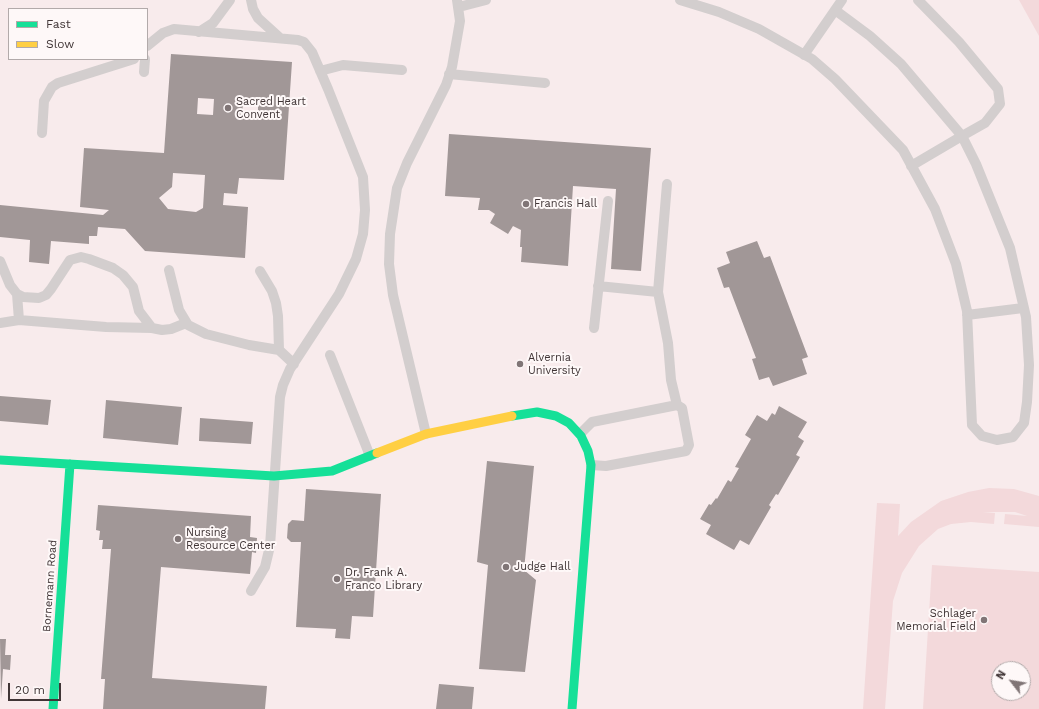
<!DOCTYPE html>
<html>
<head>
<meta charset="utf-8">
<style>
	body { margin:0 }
	#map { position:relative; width:1039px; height:709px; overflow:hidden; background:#f8ebec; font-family:"Work Sans",sans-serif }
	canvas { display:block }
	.legend { position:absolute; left:8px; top:8px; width:140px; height:52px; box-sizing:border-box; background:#fef8f8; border:1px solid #b2aaaa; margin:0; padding:5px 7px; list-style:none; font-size:12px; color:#403536 }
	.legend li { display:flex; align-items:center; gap:8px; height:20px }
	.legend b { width:20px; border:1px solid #b2aaaa }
	.north { position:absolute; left:991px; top:661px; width:40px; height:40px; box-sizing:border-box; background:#fef8f8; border:1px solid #b2aaaa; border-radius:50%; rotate:301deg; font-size:11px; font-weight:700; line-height:16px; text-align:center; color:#403536 }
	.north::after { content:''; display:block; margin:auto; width:14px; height:18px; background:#807576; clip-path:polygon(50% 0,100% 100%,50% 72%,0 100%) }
	.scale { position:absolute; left:8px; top:683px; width:53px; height:18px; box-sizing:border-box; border:2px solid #403536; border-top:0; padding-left:5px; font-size:12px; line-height:14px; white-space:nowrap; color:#403536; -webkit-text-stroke:3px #fef8f8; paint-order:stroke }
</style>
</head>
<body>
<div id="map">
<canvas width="1039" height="709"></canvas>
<ul class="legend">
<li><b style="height:5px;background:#16e098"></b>Fast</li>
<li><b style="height:5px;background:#ffcf43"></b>Slow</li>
</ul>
<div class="north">N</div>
<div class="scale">20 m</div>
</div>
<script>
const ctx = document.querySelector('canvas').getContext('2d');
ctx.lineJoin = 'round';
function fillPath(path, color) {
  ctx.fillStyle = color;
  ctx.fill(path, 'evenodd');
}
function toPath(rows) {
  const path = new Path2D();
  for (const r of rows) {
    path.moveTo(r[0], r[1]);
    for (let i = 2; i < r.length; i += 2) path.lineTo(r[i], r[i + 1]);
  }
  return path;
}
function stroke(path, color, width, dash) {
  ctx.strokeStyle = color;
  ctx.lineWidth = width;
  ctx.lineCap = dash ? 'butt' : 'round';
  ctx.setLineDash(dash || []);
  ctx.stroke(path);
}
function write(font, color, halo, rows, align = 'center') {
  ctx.font = font + ' "Work Sans",sans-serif';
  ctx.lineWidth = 4;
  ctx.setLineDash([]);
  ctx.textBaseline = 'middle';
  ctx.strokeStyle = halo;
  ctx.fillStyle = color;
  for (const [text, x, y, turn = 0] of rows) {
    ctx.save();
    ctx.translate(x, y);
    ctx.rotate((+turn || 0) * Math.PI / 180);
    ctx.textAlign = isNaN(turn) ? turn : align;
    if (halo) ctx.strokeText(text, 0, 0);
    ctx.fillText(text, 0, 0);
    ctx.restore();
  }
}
fillPath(toPath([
	[1019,0,1039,0,1039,36],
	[989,488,1014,489,1039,496,1039,527,1004,524,1005,514,1027,516,1015,512,983,512,995,513,994,524,971,522,951,524,938,529,919,546,902,573,893,601,885,709,863,709,877,503,900,504,898,536,911,522,941,501,968,492],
	[932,565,1039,572,1039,709,923,709],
	[999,669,1023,669,1023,693,999,693]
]), '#f3d9db');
fillPath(toPath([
	[171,54,292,62,284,180,239,178,237,194,224,193,223,205,248,207,245,258,145,251,125,229,98,227,97,236,89,236,89,244,51,241,49,264,29,262,30,240,0,237,0,205,103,215,109,210,80,207,84,148,164,153],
	[198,98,214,99,213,115,197,114],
	[243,102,258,103,258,119,242,118],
	[173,173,205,175,203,208,196,212,168,209,159,198,172,187],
	[449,134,651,148,641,271,611,269,616,189,573,186,568,266,521,262,522,247,520,247,521,230,513,226,508,234,490,223,495,214,489,210,478,210,480,198,445,196],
	[757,241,764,258,770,256,808,357,802,359,807,374,773,386,769,377,759,380,752,359,756,358,729,287,724,288,717,268,730,263,726,252],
	[0,396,51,400,48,425,0,421],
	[106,400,182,407,178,445,103,438],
	[779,406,807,422,798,437,804,441,796,455,800,457,778,495,776,494,769,505,771,507,749,545,740,540,734,550,706,534,711,525,700,519,709,504,711,505,716,498,717,499,728,480,731,482,739,468,735,467,751,439,745,435,757,415,767,421,772,413,775,415],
	[200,418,253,422,251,444,199,441],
	[487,461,534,466,524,570,536,580,525,672,479,669,488,565,477,562],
	[306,489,381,494,373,617,352,616,350,639,335,638,336,629,296,627,301,542,291,542,287,538,288,524,292,520,304,521],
	[98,505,251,516,250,537,257,538,256,553,252,552,250,574,161,567,152,678,267,686,265,709,103,709,105,679,101,679,111,549,102,549,103,540,99,540,100,531,96,530],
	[0,639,6,639,5,655,11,655,10,670,3,669,1,699],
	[439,684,474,687,472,709,436,709]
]), '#a19797');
stroke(toPath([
	[251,0,253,9,258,18,280,38],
	[680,0,719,12,759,29,812,59,835,79,903,150,935,209,956,264,967,311,972,425,982,436,997,440,1013,437,1024,423,1027,402,1029,365,1026,317,1010,248,976,164,962,136,985,123,1000,104,998,89,959,42,918,0],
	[459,7,486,0],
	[835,10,870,36,901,64,962,136,911,166],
	[199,32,213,23,230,0],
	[147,46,163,33,174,29,298,40,304,42,312,52,328,89,363,177,365,210,363,234,356,259,339,294,290,369,283,385,280,397,270,546,265,567,251,591],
	[804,55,842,0],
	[320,71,343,65,402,70],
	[144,72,145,59],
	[449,74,545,83],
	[42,133,44,101,52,87,58,83,134,59],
	[667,184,658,292,668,343,671,380,677,405],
	[0,261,10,285,17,294,23,297,39,298,46,295,51,289,70,260,81,257,89,259,113,268,123,275,133,287,139,311,152,328,162,330,171,329,186,323],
	[169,270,179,310,188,325,206,334,249,345,279,350,294,364],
	[260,271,272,291,276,303,278,316,279,350],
	[598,286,658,292],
	[17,294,19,320],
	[967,315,1023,308],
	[0,323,19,320,106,327,152,328],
	[594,328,608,201],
	[330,355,370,456],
	[426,434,393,295,389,264,390,234,397,188,407,163,446,85,452,67,460,21,457,0],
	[580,434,592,422,677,405,682,408,689,445,686,451,606,466,591,465]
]), '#d3cece', 10);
stroke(toPath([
	[512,416,537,412,556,416,569,423,581,436,588,451,591,465,572,709],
	[0,460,274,476,332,471,377,453],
	[53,709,70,464]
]), '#16e098', 9);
stroke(toPath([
	[377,453,426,434,512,416]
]), '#ffcf43', 9);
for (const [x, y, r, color] of [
	[228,108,4,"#807576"],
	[526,204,4,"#807576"],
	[520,364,4,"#807576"],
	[178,539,4,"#807576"],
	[506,567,4,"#807576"],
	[337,579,4,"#807576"],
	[984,620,4,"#807576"]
]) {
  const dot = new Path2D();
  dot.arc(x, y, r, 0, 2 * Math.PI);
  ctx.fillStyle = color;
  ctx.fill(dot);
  stroke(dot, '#fef8f8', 1.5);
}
write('11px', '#403536', '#fef8f8', [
	["Sacred Heart",236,102],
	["Convent",236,115],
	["Francis Hall",534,204],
	["Alvernia",528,358],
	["University",528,371],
	["Nursing",186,533],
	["Resource Center",186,546],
	["Judge Hall",514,567],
	["Dr. Frank A.",345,573],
	["Franco Library",345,586],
	["Schlager",976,614,"right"],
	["Memorial Field",976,627,"right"]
], 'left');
write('11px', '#403536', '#fef8f8', [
	["Bornemann Road",50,586,-86]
]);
</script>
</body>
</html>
